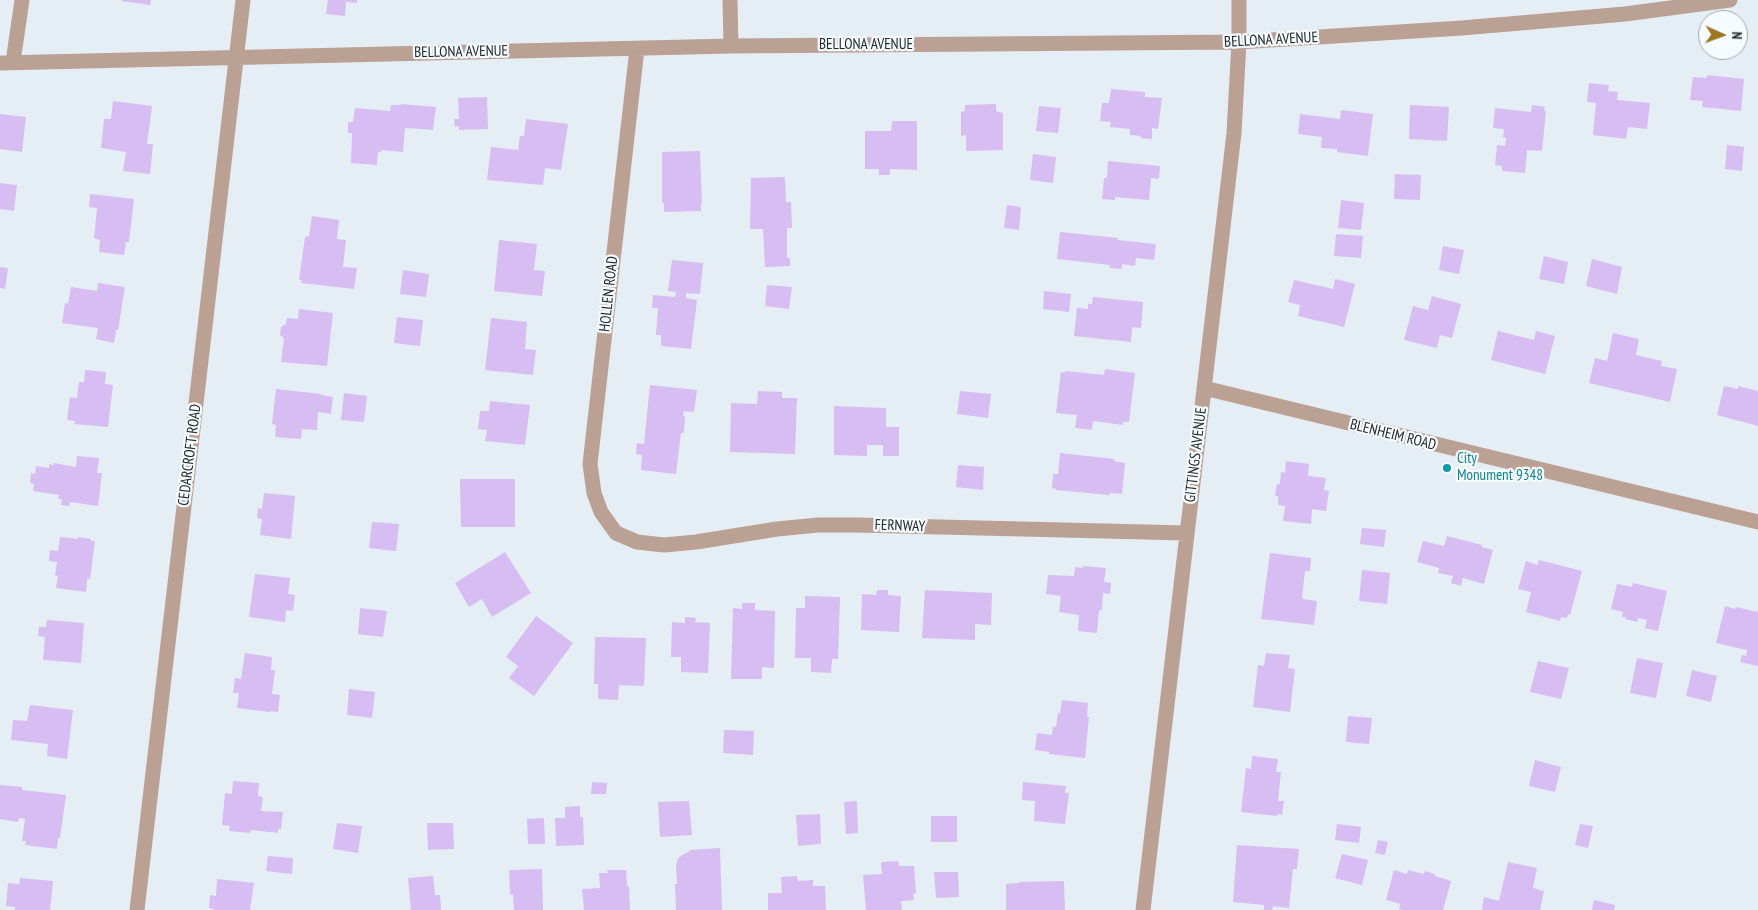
<!DOCTYPE html>
<html>
<head>
<meta charset="utf-8">
<style>
	body { margin:0 }
	#map { position:relative; width:1758px; height:910px; overflow:hidden; background:#e5eef5; font-family:"PT Sans Narrow",sans-serif }
	canvas { display:block }
	.north { position:absolute; left:1698px; top:10px; width:50px; height:50px; box-sizing:border-box; background:#f5fbff; border:1px solid #a2a7aa; border-radius:50%; rotate:92deg; font-size:14px; font-weight:700; line-height:20px; text-align:center; color:#25292b }
	.north::after { content:''; display:block; margin:auto; width:18px; height:22px; background:#9d7623; clip-path:polygon(50% 0,100% 100%,50% 72%,0 100%) }
</style>
</head>
<body>
<div id="map">
<canvas width="1758" height="910"></canvas>
<div class="north">N</div>
</div>
<script>
const ctx = document.querySelector('canvas').getContext('2d');
ctx.lineJoin = 'round';
function fillPath(path, color) {
  ctx.fillStyle = color;
  ctx.fill(path, 'evenodd');
}
function toPath(rows) {
  const path = new Path2D();
  for (const r of rows) {
    path.moveTo(r[0], r[1]);
    for (let i = 2; i < r.length; i += 2) path.lineTo(r[i], r[i + 1]);
  }
  return path;
}
function stroke(path, color, width, dash) {
  ctx.strokeStyle = color;
  ctx.lineWidth = width;
  ctx.lineCap = dash ? 'butt' : 'round';
  ctx.setLineDash(dash || []);
  ctx.stroke(path);
}
function write(font, color, halo, rows, align = 'center') {
  ctx.font = font + ' "PT Sans Narrow",sans-serif';
  ctx.lineWidth = 4.5;
  ctx.setLineDash([]);
  ctx.textBaseline = 'middle';
  ctx.strokeStyle = halo;
  ctx.fillStyle = color;
  for (const [text, x, y, turn = 0] of rows) {
    ctx.save();
    ctx.translate(x, y);
    ctx.rotate((+turn || 0) * Math.PI / 180);
    ctx.textAlign = isNaN(turn) ? turn : align;
    if (halo) ctx.strokeText(text, 0, 0);
    ctx.fillText(text, 0, 0);
    ctx.restore();
  }
}
fillPath(toPath([
	[122,0,151,0,150,5,122,1],
	[328,0,357,0,357,3,346,2,345,16,326,14],
	[1707,75,1744,79,1741,111,1702,107,1703,101,1690,100,1693,77,1707,78],
	[1589,83,1609,85,1608,91,1618,92,1617,100,1650,103,1647,129,1628,127,1626,139,1593,135,1596,103,1587,102],
	[1111,89,1145,92,1145,97,1162,98,1158,129,1152,128,1152,139,1140,138,1141,136,1130,135,1130,129,1110,127,1111,122,1100,121,1102,103,1109,103],
	[487,97,488,129,459,130,459,126,455,127,454,119,459,119,458,98],
	[113,101,152,106,147,144,153,144,150,174,123,171,126,152,101,148,104,119,111,119],
	[401,104,436,107,433,130,405,128,403,152,381,150,381,152,378,152,377,165,351,163,352,133,348,133,348,122,353,122,355,108,390,111,391,105,401,105],
	[996,104,996,111,1003,113,1003,150,966,151,966,135,961,136,961,112,965,111,965,105],
	[1410,105,1449,107,1447,141,1409,139],
	[1532,105,1545,107,1544,110,1546,111,1542,151,1527,150,1525,173,1502,171,1502,166,1495,165,1497,145,1505,146,1506,138,1503,137,1504,129,1493,128,1495,108,1531,112],
	[1039,106,1061,108,1058,133,1036,131],
	[1341,110,1373,114,1368,156,1337,152,1337,149,1321,148,1322,137,1298,134,1300,114,1340,119],
	[0,114,26,117,22,152,0,149],
	[526,119,568,124,561,170,545,168,543,185,487,180,491,147,518,150,520,136,524,136],
	[892,121,917,121,917,170,890,169,890,175,879,175,879,169,865,169,865,131,891,131],
	[1727,145,1744,147,1742,171,1725,169],
	[700,151,702,203,701,203,701,211,664,212,664,203,662,203,662,152],
	[1033,154,1056,157,1053,183,1030,180],
	[1108,161,1160,166,1159,179,1151,178,1149,200,1115,197,1115,200,1102,199,1104,178,1107,178],
	[1395,174,1421,175,1420,200,1394,199],
	[785,177,786,202,791,202,792,228,787,228,787,258,790,258,790,266,765,267,763,229,750,229,751,178],
	[0,183,17,185,14,211,0,209],
	[90,194,134,199,129,242,126,242,124,255,99,252,100,240,94,238,97,208,89,207],
	[1341,200,1364,203,1361,230,1338,228],
	[1007,205,1021,207,1019,230,1004,228],
	[312,216,339,220,337,239,346,240,343,267,357,268,354,289,301,283,302,280,299,280,305,237,309,236],
	[1060,232,1118,238,1117,240,1156,244,1154,260,1136,258,1135,266,1122,264,1122,269,1109,268,1110,265,1057,259],
	[1336,234,1363,236,1361,258,1334,256],
	[499,240,537,244,534,270,545,271,542,296,494,291],
	[1443,246,1464,250,1459,274,1439,270],
	[1544,256,1568,262,1564,284,1539,279],
	[1592,259,1622,267,1617,294,1586,286],
	[672,260,703,263,700,294,686,293,686,298,697,300,691,349,661,346,661,335,656,335,658,308,652,308,653,295,675,297,676,292,668,291],
	[0,267,8,268,5,289,0,288],
	[403,270,429,274,426,297,400,294],
	[1335,279,1355,284,1344,327,1298,316,1300,305,1288,302,1294,280,1333,289],
	[98,283,125,287,118,330,116,330,114,343,96,339,98,328,62,323,65,303,68,304,71,287,97,291],
	[767,285,792,287,789,309,765,306],
	[1044,291,1071,294,1069,312,1043,309],
	[1432,296,1461,304,1452,338,1440,335,1437,348,1404,340,1413,306,1428,310],
	[1093,297,1143,302,1141,328,1132,327,1131,342,1074,336,1077,308,1088,309,1088,304,1092,304],
	[299,309,333,313,327,366,281,362,284,338,280,335,281,327,286,324,287,318,298,319],
	[397,317,423,320,420,346,394,343],
	[491,318,527,322,525,349,536,350,533,375,485,370],
	[1498,331,1534,340,1536,331,1555,336,1545,374,1491,360],
	[1613,333,1639,339,1636,355,1662,361,1661,366,1677,369,1670,402,1589,383,1595,358,1607,361],
	[1105,369,1135,373,1129,422,1123,422,1123,425,1093,421,1092,430,1075,428,1077,415,1056,413,1061,372,1065,373,1065,371,1104,375],
	[85,370,106,372,105,384,113,385,108,427,74,424,75,421,67,420,70,397,77,398,79,382,84,382],
	[650,385,697,390,694,412,684,411,683,416,685,416,684,433,681,433,676,474,641,470,642,455,636,454,637,443,644,444],
	[1724,386,1738,389,1738,386,1758,391,1758,426,1717,415],
	[276,389,321,394,321,395,333,397,331,414,318,412,317,430,302,429,301,439,275,437,276,425,272,424],
	[758,391,782,392,782,398,797,398,795,454,730,452,731,403,757,404],
	[960,391,991,394,988,418,957,414],
	[344,393,367,396,364,422,341,420],
	[490,401,530,405,525,445,485,441,487,430,478,429,480,411,489,411],
	[834,406,886,408,886,427,899,427,899,456,883,456,883,445,867,445,867,456,834,455],
	[1060,453,1114,459,1114,461,1125,463,1122,494,1110,493,1110,495,1056,490,1056,489,1052,488,1053,474,1058,474],
	[77,456,99,458,97,473,102,473,98,506,70,502,69,506,61,505,62,499,58,499,59,495,33,491,34,484,30,483,31,473,35,474,36,466,49,468,49,464,54,465,54,463,76,467],
	[1286,461,1309,464,1308,476,1326,478,1324,490,1329,491,1326,511,1312,509,1311,524,1283,521,1285,506,1278,505,1278,496,1275,496,1277,484,1280,484,1281,472,1285,473],
	[958,465,984,467,983,490,956,487],
	[460,479,515,479,515,527,461,527],
	[264,493,295,496,291,539,260,535,262,519,257,518,258,508,262,509],
	[372,522,399,524,396,551,369,548],
	[1362,528,1386,530,1384,547,1360,544],
	[1447,536,1482,545,1482,547,1493,550,1484,584,1463,578,1461,586,1451,583,1453,576,1438,573,1439,568,1417,562,1423,541,1444,546],
	[60,537,78,539,78,537,91,539,91,541,95,541,90,579,87,579,86,592,56,588,58,576,55,575,57,562,49,561,50,550,58,551],
	[505,552,531,593,492,617,482,599,469,607,455,583],
	[1270,553,1311,558,1310,571,1305,571,1302,597,1303,599,1317,601,1314,625,1261,619],
	[1539,560,1582,571,1570,615,1568,614,1567,618,1561,617,1560,621,1526,612,1531,592,1518,589,1526,561,1537,565],
	[1083,566,1106,568,1104,582,1111,583,1110,594,1103,593,1102,610,1099,610,1097,633,1078,631,1079,615,1059,612,1061,596,1046,594,1048,575,1074,576,1075,567,1083,568],
	[1362,570,1390,573,1387,604,1359,601],
	[255,574,290,578,288,594,295,595,293,611,286,610,285,622,249,617],
	[1633,583,1667,591,1658,631,1645,628,1647,620,1638,618,1637,622,1625,619,1626,617,1622,617,1623,612,1611,609,1617,584,1632,587],
	[877,590,888,590,888,595,901,596,899,632,861,630,862,594,876,595],
	[925,590,992,593,991,625,975,624,975,640,922,638],
	[805,596,840,597,838,659,832,659,831,673,811,672,811,658,795,658,796,608,805,608],
	[742,603,755,603,755,610,775,611,774,668,762,667,762,679,731,679,733,608,742,609],
	[1725,606,1735,609,1736,607,1758,612,1758,666,1740,662,1742,655,1746,656,1747,650,1716,643],
	[360,608,387,611,383,637,358,634],
	[536,616,573,643,534,696,509,678,518,666,506,657],
	[685,617,696,618,695,622,710,623,708,673,681,672,681,657,671,657,672,622,685,623],
	[47,620,84,623,81,663,43,660,45,637,38,636,39,627,46,627],
	[595,637,646,638,644,686,619,685,618,700,598,699,598,684,594,684],
	[245,653,272,657,271,670,275,670,272,694,280,695,278,712,270,711,270,712,237,708,239,693,233,693,235,678,241,679],
	[1266,653,1290,655,1288,668,1295,669,1290,712,1253,707,1258,665,1264,666],
	[1637,658,1663,663,1656,698,1630,693],
	[1538,661,1569,668,1561,699,1530,692],
	[1692,670,1717,676,1711,702,1686,696],
	[349,689,375,692,372,718,347,715],
	[1062,700,1088,703,1087,717,1089,717,1085,758,1049,754,1049,752,1035,750,1037,733,1052,735,1053,726,1056,727,1058,713,1060,713],
	[30,705,73,710,67,759,47,756,48,744,11,740,13,720,27,721],
	[1348,716,1372,718,1369,744,1346,742],
	[724,730,754,731,753,755,723,753],
	[1252,756,1278,759,1276,772,1281,772,1278,801,1284,801,1282,815,1277,814,1277,816,1241,812,1246,768,1251,769],
	[1535,760,1561,767,1555,792,1529,786],
	[233,781,259,783,258,796,263,797,261,811,283,812,281,829,278,829,278,833,251,830,250,833,229,831,230,826,222,825,225,793,232,794],
	[592,782,607,783,606,794,591,794],
	[1023,782,1066,786,1065,793,1069,793,1065,824,1034,821,1035,801,1022,800],
	[0,785,22,787,22,790,66,795,60,838,58,838,57,849,25,845,26,841,22,841,25,819,19,818,18,822,0,819],
	[689,801,692,835,660,837,658,802],
	[857,801,858,833,846,834,844,802],
	[580,806,580,817,583,817,584,845,556,846,555,818,565,818,565,807],
	[820,814,821,844,798,846,796,815],
	[931,816,957,816,957,842,931,842],
	[544,818,545,844,528,844,527,819],
	[337,823,362,826,358,853,333,849],
	[427,823,453,823,454,849,428,850],
	[1337,824,1361,827,1359,843,1335,840],
	[1580,824,1593,826,1588,848,1575,845],
	[1378,840,1388,842,1385,855,1375,853],
	[1237,845,1299,849,1297,869,1293,869,1289,908,1273,906,1272,910,1264,910,1264,905,1233,902],
	[720,848,722,910,676,910,675,884,677,884,676,865,678,859,682,855,690,851,690,850],
	[1342,854,1368,860,1362,885,1335,878],
	[268,856,293,858,292,874,266,871],
	[898,861,899,866,914,866,916,893,913,894,914,900,901,901,902,910,866,910,863,875,882,874,881,862],
	[1508,862,1537,868,1533,888,1544,891,1540,910,1482,910,1484,897,1499,901],
	[542,869,543,910,514,910,513,894,510,895,509,870],
	[607,870,626,870,627,886,629,886,630,910,584,910,582,889,600,888,599,873,608,873],
	[1394,870,1407,874,1408,870,1424,874,1425,871,1435,874,1435,876,1451,881,1443,910,1404,910,1399,909,1400,904,1386,900],
	[934,872,958,872,959,897,936,898],
	[433,876,435,895,440,895,441,910,411,910,408,878],
	[797,876,798,881,813,880,813,886,825,886,826,910,768,910,768,893,782,893,781,877],
	[20,878,53,881,50,910,15,910,15,907,6,906,8,883,19,884],
	[217,879,254,883,250,910,214,910,214,909,209,908,210,895,216,896],
	[1064,881,1065,910,1006,910,1006,884,1019,883,1019,882],
	[1594,900,1615,905,1614,910,1592,910]
]), '#d7bdf2');
stroke(toPath([
	[730,0,731,46],
	[637,49,590,464,594,493,601,512,616,533,637,542,664,545,696,542,777,529,818,525,857,525,1187,533],
	[13,62,22,0],
	[0,63,731,46,1239,42,1462,28,1625,14,1730,0],
	[1204,388,1758,522],
	[137,910,243,0],
	[1143,910,1234,133,1239,42,1239,0]
]), '#baa194', 15);
for (const [x, y, r, color] of [
	[1447,468,5,"#0f9aa8"]
]) {
  const dot = new Path2D();
  dot.arc(x, y, r, 0, 2 * Math.PI);
  ctx.fillStyle = color;
  ctx.fill(dot);
  stroke(dot, '#f5fbff', 2);
}
write('15px', '#25292b', '#f5fbff', [
	["BELLONA AVENUE",1271,40,-3],
	["BELLONA AVENUE",866,45],
	["BELLONA AVENUE",461,52,-1],
	["HOLLEN ROAD",609,294,-84],
	["BLENHEIM ROAD",1393,435,14],
	["CEDARCROFT ROAD",190,455,-83],
	["GITTINGS AVENUE",1196,455,-83],
	["FERNWAY",900,526,2]
]);
write('15px', '#0d838f', '#f5fbff', [
	["City",1457,459],
	["Monument 9348",1457,476]
], 'left');
</script>
</body>
</html>
